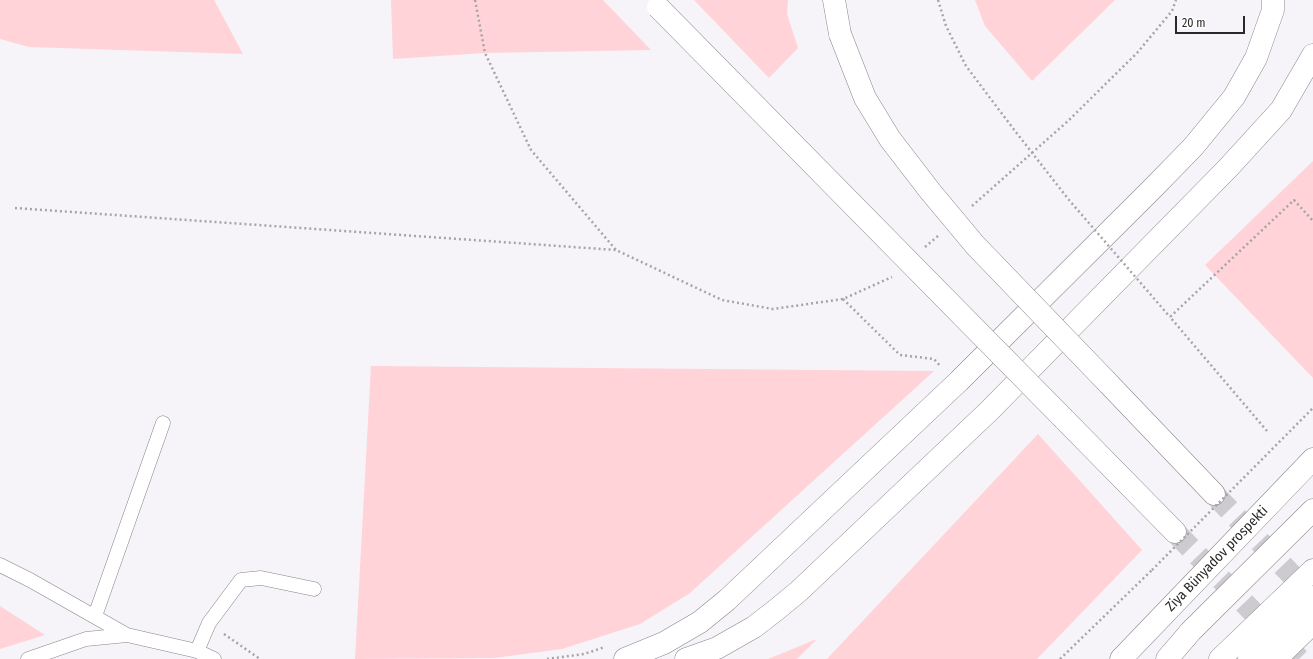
<!DOCTYPE html>
<html>
<head>
<meta charset="utf-8">
<style>
	body { margin:0 }
	#map { position:relative; width:1313px; height:659px; overflow:hidden; background:#f6f4f9; font-family:"Fira Sans Condensed",sans-serif }
	canvas { display:block }
	.scale { position:absolute; left:1175px; top:16px; width:70px; height:18px; box-sizing:border-box; border:2px solid #29292a; border-top:0; padding-left:5px; font-size:12px; line-height:14px; white-space:nowrap; color:#29292a; -webkit-text-stroke:3px #fff; paint-order:stroke }
</style>
</head>
<body>
<div id="map">
<canvas width="1313" height="659"></canvas>
<div class="scale">20 m</div>
</div>
<script>
const ctx = document.querySelector('canvas').getContext('2d');
ctx.lineJoin = 'round';
function fillPath(path, color) {
  ctx.fillStyle = color;
  ctx.fill(path, 'evenodd');
}
function toPath(rows) {
  const path = new Path2D();
  for (const r of rows) {
    path.moveTo(r[0], r[1]);
    for (let i = 2; i < r.length; i += 2) path.lineTo(r[i], r[i + 1]);
  }
  return path;
}
function stroke(path, color, width, dash) {
  ctx.strokeStyle = color;
  ctx.lineWidth = width;
  ctx.lineCap = dash ? 'butt' : 'round';
  ctx.setLineDash(dash || []);
  ctx.stroke(path);
}
function write(font, color, halo, rows, align = 'center') {
  ctx.font = font + ' "Fira Sans Condensed",sans-serif';
  ctx.lineWidth = 3.5;
  ctx.setLineDash([]);
  ctx.textBaseline = 'middle';
  ctx.strokeStyle = halo;
  ctx.fillStyle = color;
  for (const [text, x, y, turn = 0] of rows) {
    ctx.save();
    ctx.translate(x, y);
    ctx.rotate((+turn || 0) * Math.PI / 180);
    ctx.textAlign = isNaN(turn) ? turn : align;
    if (halo) ctx.strokeText(text, 0, 0);
    ctx.fillText(text, 0, 0);
    ctx.restore();
  }
}
fillPath(toPath([
	[0,0,214,0,243,54,29,47,0,39],
	[391,0,603,0,651,50,485,53,393,59],
	[694,0,788,0,787,14,798,48,769,78],
	[975,0,1115,0,1032,81,985,26],
	[1313,161,1313,378,1205,265],
	[371,366,934,371,690,593,640,624,562,649,494,658,355,659],
	[1038,434,1142,550,1037,659,827,659],
	[0,606,45,635,0,649],
	[817,639,797,659,768,659]
]), '#ffd3d7');
stroke(toPath([
	[1214,494,1312,596]
]), '#cdcbd0', 22, [22, 11]);
stroke(toPath([
	[1175,532,1299,659]
]), '#cdcbd0', 22, [22, 11]);
const lane = toPath([
	[0,565,30,580,127,635],
	[95,616,163,423],
	[197,651,209,623,241,580,261,578,314,589],
	[28,659,86,639,127,635,197,651,214,659]
]);
const secondary = toPath([
	[834,0,840,34],
	[1107,382,1214,494],
	[625,659,664,643,700,622,727,600,959,381,1152,189,1193,147,1234,97,1256,58,1273,10,1273,0],
	[1121,659,1313,459],
	[1249,659,1313,597],
	[1276,659,1313,623]
]);
const primary = toPath([
	[1167,659,1191,631,1313,510],
	[1220,659,1313,570]
]);
const highway = toPath([
	[1064,419,1175,532],
	[686,659,717,648,754,627,776,610,799,591,989,411,1228,168,1281,110,1313,55]
]);
stroke(lane, '#868589', 15);
stroke(secondary, '#868589', 23);
stroke(primary, '#868589', 23);
stroke(highway, '#868589', 23);
stroke(toPath([
	[475,0,485,53,531,150,616,250,722,300,773,309,843,299,892,277],
	[972,206,1068,121,1137,53,1172,11,1176,0],
	[15,208,616,250],
	[925,247,938,236],
	[843,299,900,355,934,359,941,367],
	[1267,431,1170,317,1294,200,1313,221],
	[224,634,260,659],
	[547,659,584,654,605,647],
	[1060,659,1152,570]
]), '#a5a4a8', 2.5, [2, 3]);
stroke(lane, '#fff', 14);
stroke(secondary, '#fff', 22);
stroke(primary, '#fff', 22);
stroke(highway, '#fff', 22);
const secondaryBridge = toPath([
	[840,34,865,98,890,139,930,191,975,245,1107,382]
]);
const highwayBridge = toPath([
	[658,7,1064,419]
]);
stroke(secondaryBridge, '#868589', 23, []);
stroke(highwayBridge, '#868589', 23, []);
stroke(toPath([
	[938,0,946,26,966,66,1015,131,1069,200,1170,317],
	[1152,570,1313,408]
]), '#a5a4a8', 2.5, [2, 3]);
stroke(secondaryBridge, '#fff', 22);
stroke(highwayBridge, '#fff', 22);
write('14px', '#29292a', '#fff', [
	["Ziya Bünyadov prospekti",1217,559,-46]
]);
</script>
</body>
</html>
